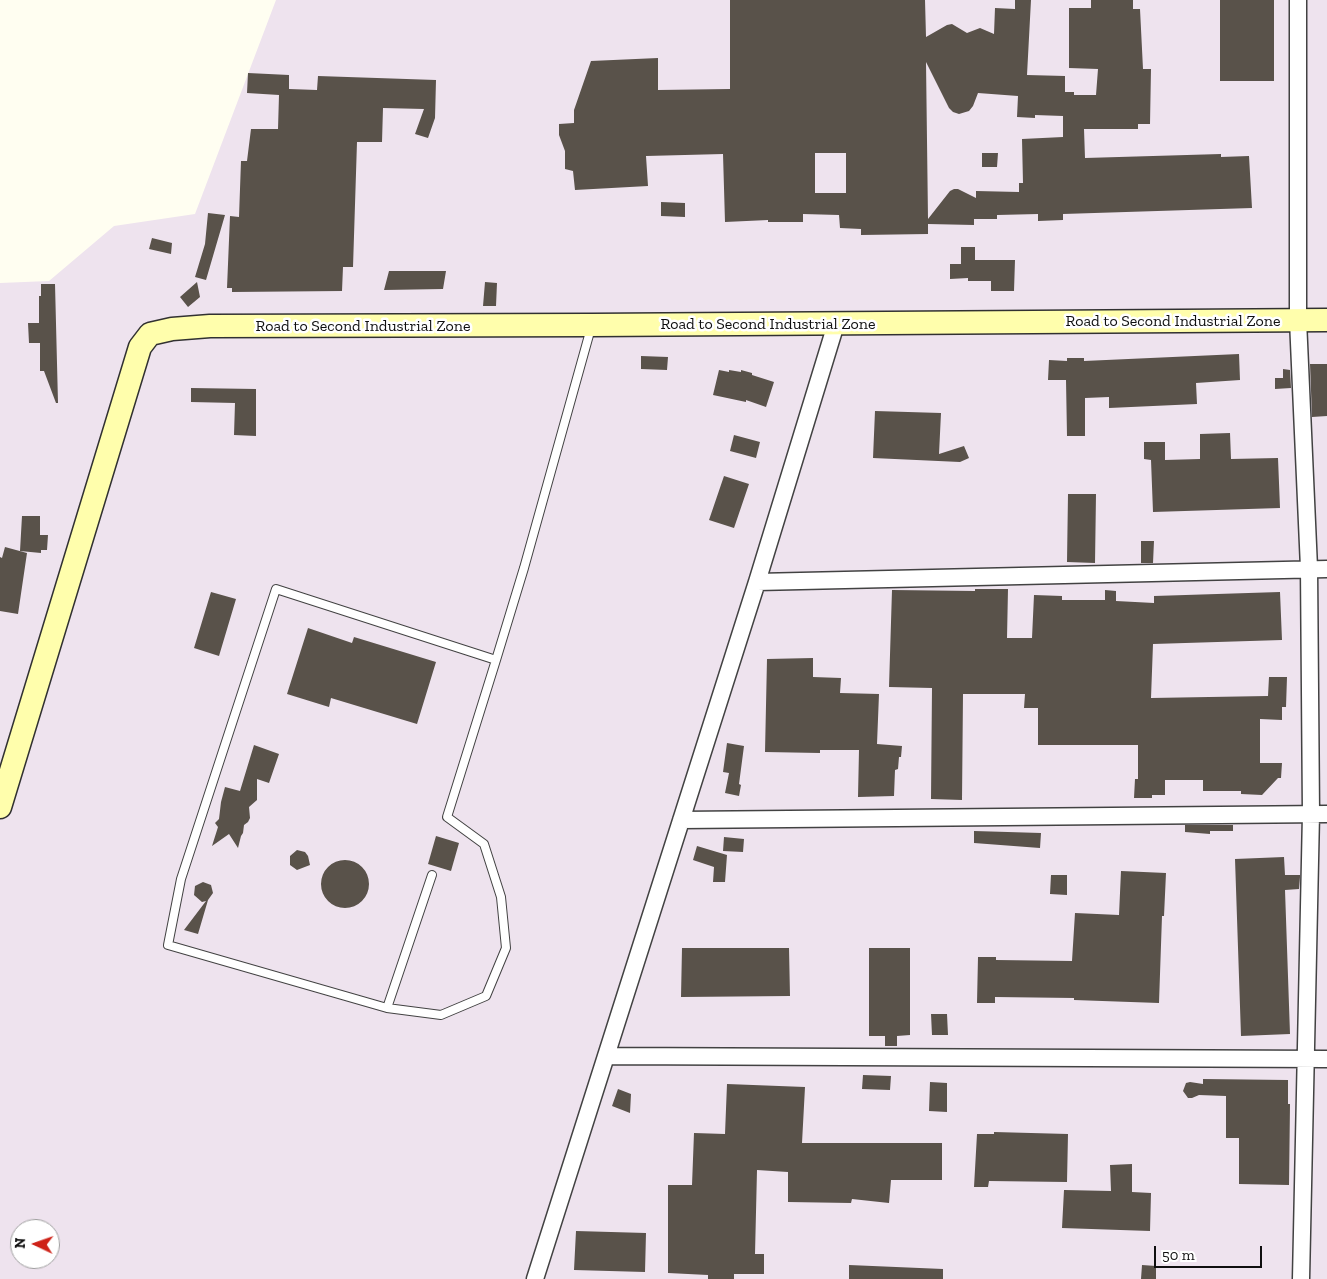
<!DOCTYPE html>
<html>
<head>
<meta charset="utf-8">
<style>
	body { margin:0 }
	#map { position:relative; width:1327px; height:1279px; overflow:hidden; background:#fffef1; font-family:"Zilla Slab",serif }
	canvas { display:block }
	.north { position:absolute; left:10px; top:1219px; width:50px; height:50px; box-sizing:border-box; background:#fff; border:1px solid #9f9f9f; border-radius:50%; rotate:273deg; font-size:14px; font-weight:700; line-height:20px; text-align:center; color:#0f0f0f }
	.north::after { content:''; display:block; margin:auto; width:18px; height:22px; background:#ce2218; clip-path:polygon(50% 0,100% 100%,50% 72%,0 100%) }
	.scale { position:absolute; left:1154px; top:1246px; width:108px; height:22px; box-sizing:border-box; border:2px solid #0f0f0f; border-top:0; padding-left:6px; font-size:15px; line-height:18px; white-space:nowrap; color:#0f0f0f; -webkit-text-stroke:4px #fff; paint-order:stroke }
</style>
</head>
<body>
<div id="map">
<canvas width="1327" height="1279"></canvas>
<div class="north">N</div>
<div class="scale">50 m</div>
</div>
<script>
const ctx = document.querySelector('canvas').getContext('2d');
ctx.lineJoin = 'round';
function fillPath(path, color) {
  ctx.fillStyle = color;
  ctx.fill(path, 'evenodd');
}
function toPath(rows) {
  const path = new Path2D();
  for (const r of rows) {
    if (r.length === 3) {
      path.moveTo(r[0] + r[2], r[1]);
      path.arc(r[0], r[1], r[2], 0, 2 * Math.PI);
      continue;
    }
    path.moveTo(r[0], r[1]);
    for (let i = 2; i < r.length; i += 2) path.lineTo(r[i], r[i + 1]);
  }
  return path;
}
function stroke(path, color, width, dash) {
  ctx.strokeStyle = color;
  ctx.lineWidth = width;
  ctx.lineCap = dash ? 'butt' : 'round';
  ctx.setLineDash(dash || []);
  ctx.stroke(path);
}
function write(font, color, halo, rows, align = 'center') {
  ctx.font = font + ' "Zilla Slab",serif';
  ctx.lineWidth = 5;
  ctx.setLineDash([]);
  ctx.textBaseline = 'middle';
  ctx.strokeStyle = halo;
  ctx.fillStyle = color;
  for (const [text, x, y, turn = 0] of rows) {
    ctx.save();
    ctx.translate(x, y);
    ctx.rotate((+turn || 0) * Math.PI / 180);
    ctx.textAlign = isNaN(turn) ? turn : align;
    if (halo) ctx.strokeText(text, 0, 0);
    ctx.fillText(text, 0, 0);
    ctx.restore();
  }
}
fillPath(toPath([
	[276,0,1327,0,1327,1279,0,1279,0,283,49,281,114,226,195,214],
	[20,1229,50,1229,50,1259,20,1259]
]), '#eee3ee');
fillPath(toPath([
	[730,0,925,0,926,37,947,25,952,24,967,33,980,28,994,34,995,8,1015,9,1015,0,1031,0,1027,75,1065,76,1065,92,1074,92,1074,95,1096,95,1098,69,1069,68,1069,8,1091,8,1091,0,1133,0,1133,9,1140,9,1143,69,1151,69,1150,124,1138,124,1138,129,1084,129,1085,158,1221,154,1221,157,1249,156,1252,208,1063,214,1063,220,1038,221,1038,214,997,215,997,219,974,219,974,225,928,224,928,234,861,235,861,229,840,228,839,215,803,214,803,222,768,222,768,220,725,222,723,154,646,156,648,186,575,190,573,171,565,169,565,151,559,135,559,124,574,123,574,110,591,61,658,58,658,90,730,89],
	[926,62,949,108,953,112,959,114,969,111,973,106,978,93,1018,96,1017,117,1035,118,1035,115,1063,116,1063,137,1022,139,1023,183,1019,183,1019,192,976,191,976,198,958,189,954,189,950,191,928,219],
	[815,153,846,153,846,193,815,193],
	[1220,0,1274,0,1274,81,1220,81],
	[248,73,289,75,289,89,317,90,318,76,436,80,435,118,428,138,415,134,424,109,383,108,382,142,357,142,353,267,343,267,342,291,232,292,232,288,227,288,230,216,239,217,241,161,247,161,251,129,278,129,279,95,247,93],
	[982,153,998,153,997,167,982,167],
	[661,202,685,203,685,217,661,216],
	[208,213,225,215,206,280,195,277,205,244],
	[152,238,172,243,171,254,149,249],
	[961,247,975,247,975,260,1015,260,1014,291,991,291,991,281,968,281,968,278,950,279,950,264,961,264],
	[389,271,446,271,443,289,384,290],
	[197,282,200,297,188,307,180,297],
	[485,282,497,283,496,306,483,306],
	[41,284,55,284,58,403,56,403,44,371,40,371,40,343,29,343,28,323,39,323,39,296,41,296],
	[1239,354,1240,380,1196,383,1197,404,1109,408,1109,397,1085,398,1085,436,1067,436,1066,380,1048,380,1049,360,1067,361,1067,358,1084,358,1084,361],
	[641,356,668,357,667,370,641,369],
	[1310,364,1327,364,1327,416,1312,417],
	[1283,369,1290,370,1291,388,1275,389,1275,378,1283,378],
	[719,370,729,372,729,370,741,372,741,370,752,373,752,375,774,382,766,407,746,400,746,402,713,395],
	[191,388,256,389,256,436,234,435,235,403,191,402],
	[875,411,941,413,939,454,964,446,969,458,960,462,873,458],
	[1230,433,1231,459,1278,458,1280,508,1153,512,1151,460,1144,459,1144,442,1165,442,1165,460,1200,459,1200,434],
	[734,435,760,442,756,458,730,451],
	[724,476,749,484,734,528,709,520],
	[1068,494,1096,494,1095,563,1067,562],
	[22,516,40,516,40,535,48,535,47,550,41,550,41,553,20,551],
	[1141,541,1154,541,1153,563,1141,563],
	[5,547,27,553,18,614,0,611,0,557,2,558],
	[975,589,1008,589,1007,638,1032,638,1034,595,1062,596,1062,600,1105,600,1105,590,1116,591,1116,601,1154,603,1154,596,1280,592,1282,640,1153,644,1151,698,1268,696,1269,677,1287,677,1286,707,1282,707,1282,720,1260,719,1260,763,1282,763,1281,778,1278,778,1262,795,1241,794,1241,791,1203,791,1203,780,1165,780,1165,795,1152,795,1152,798,1134,798,1135,779,1138,779,1138,745,1038,745,1038,708,1024,708,1025,694,963,694,962,800,931,799,932,688,889,687,892,590,975,591],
	[211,592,236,599,219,656,194,648],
	[308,628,352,643,354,637,436,662,417,724,331,698,329,707,287,694],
	[813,658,813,677,841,678,840,693,879,694,877,744,902,746,901,757,899,757,898,769,895,770,894,796,858,797,859,750,820,750,820,753,765,752,767,659],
	[727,743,744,746,739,784,741,785,739,796,725,793,729,773,723,772],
	[254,745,279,754,269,783,257,779,257,800,249,807,250,818,248,822,244,825,243,833,241,836,238,848,229,834,212,846,218,827,215,823,219,819,221,802,225,787,240,791],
	[1185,825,1233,825,1233,831,1210,831,1210,834,1185,832],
	[974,831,1041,833,1040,848,974,843],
	[436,836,459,843,451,871,428,864],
	[724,837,744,839,743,852,723,851],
	[697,846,727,855,725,882,713,882,714,867,693,860],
	[297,850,305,852,308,856,310,865,297,870,290,865,290,856],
	[1284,857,1285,875,1300,875,1300,877,1299,889,1285,890,1290,1034,1241,1036,1235,859],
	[345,884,24],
	[1121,871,1166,873,1164,916,1162,916,1159,1003,1074,1000,1074,998,995,997,995,1003,977,1003,978,957,996,957,996,960,1072,961,1075,913,1119,915],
	[1051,875,1067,875,1067,895,1050,894],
	[203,882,211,885,213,893,208,900,198,934,184,930,206,901,202,902,194,895,195,886],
	[682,948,789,948,790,996,681,997],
	[869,948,910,948,910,1035,897,1036,897,1046,885,1046,885,1036,869,1036],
	[931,1014,947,1014,948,1035,932,1035],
	[863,1075,891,1076,890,1090,862,1089],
	[1203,1079,1288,1080,1288,1104,1290,1104,1289,1185,1239,1184,1239,1138,1226,1138,1226,1096,1199,1095,1192,1098,1188,1098,1183,1091,1186,1083,1190,1082,1203,1084],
	[930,1082,947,1083,947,1112,929,1111],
	[727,1084,805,1087,802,1143,942,1143,942,1180,891,1180,889,1203,852,1199,851,1203,788,1202,788,1172,757,1170,755,1254,764,1254,764,1274,734,1274,734,1279,708,1279,708,1275,668,1273,668,1185,692,1185,694,1133,725,1134],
	[618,1089,631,1094,630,1113,612,1106],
	[994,1132,1068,1134,1067,1182,989,1181,988,1187,974,1187,977,1134,994,1134],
	[1132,1164,1132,1192,1151,1193,1150,1231,1062,1228,1064,1190,1111,1191,1110,1165],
	[576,1231,646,1233,645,1272,574,1270],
	[849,1265,943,1269,943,1279,849,1279],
	[1142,1265,1156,1266,1156,1279,1141,1279]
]), '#59524a');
const lane = toPath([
	[496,660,276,589,181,879,168,945,387,1008,441,1015,486,996,506,948,501,897,484,844,447,817,496,660,524,568,591,328],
	[387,1008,432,875]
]);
const street = toPath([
	[1298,0,1298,320,1309,568,1311,814,1301,1279],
	[757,582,1327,569],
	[681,820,1327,814],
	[606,1056,1327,1059],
	[535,1279,757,582,836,324]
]);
const secondary = toPath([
	[0,807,140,347,150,334,172,329,210,326,592,325,1327,320]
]);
stroke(lane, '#424242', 10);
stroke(street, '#424242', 19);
stroke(secondary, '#313131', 25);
stroke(lane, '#fff', 8);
stroke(street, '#fff', 16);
stroke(secondary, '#fffeac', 22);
write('16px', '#0f0f0f', '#fff', [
	["Road to Second Industrial Zone",1173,321],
	["Road to Second Industrial Zone",768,324],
	["Road to Second Industrial Zone",363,326]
]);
</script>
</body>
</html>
